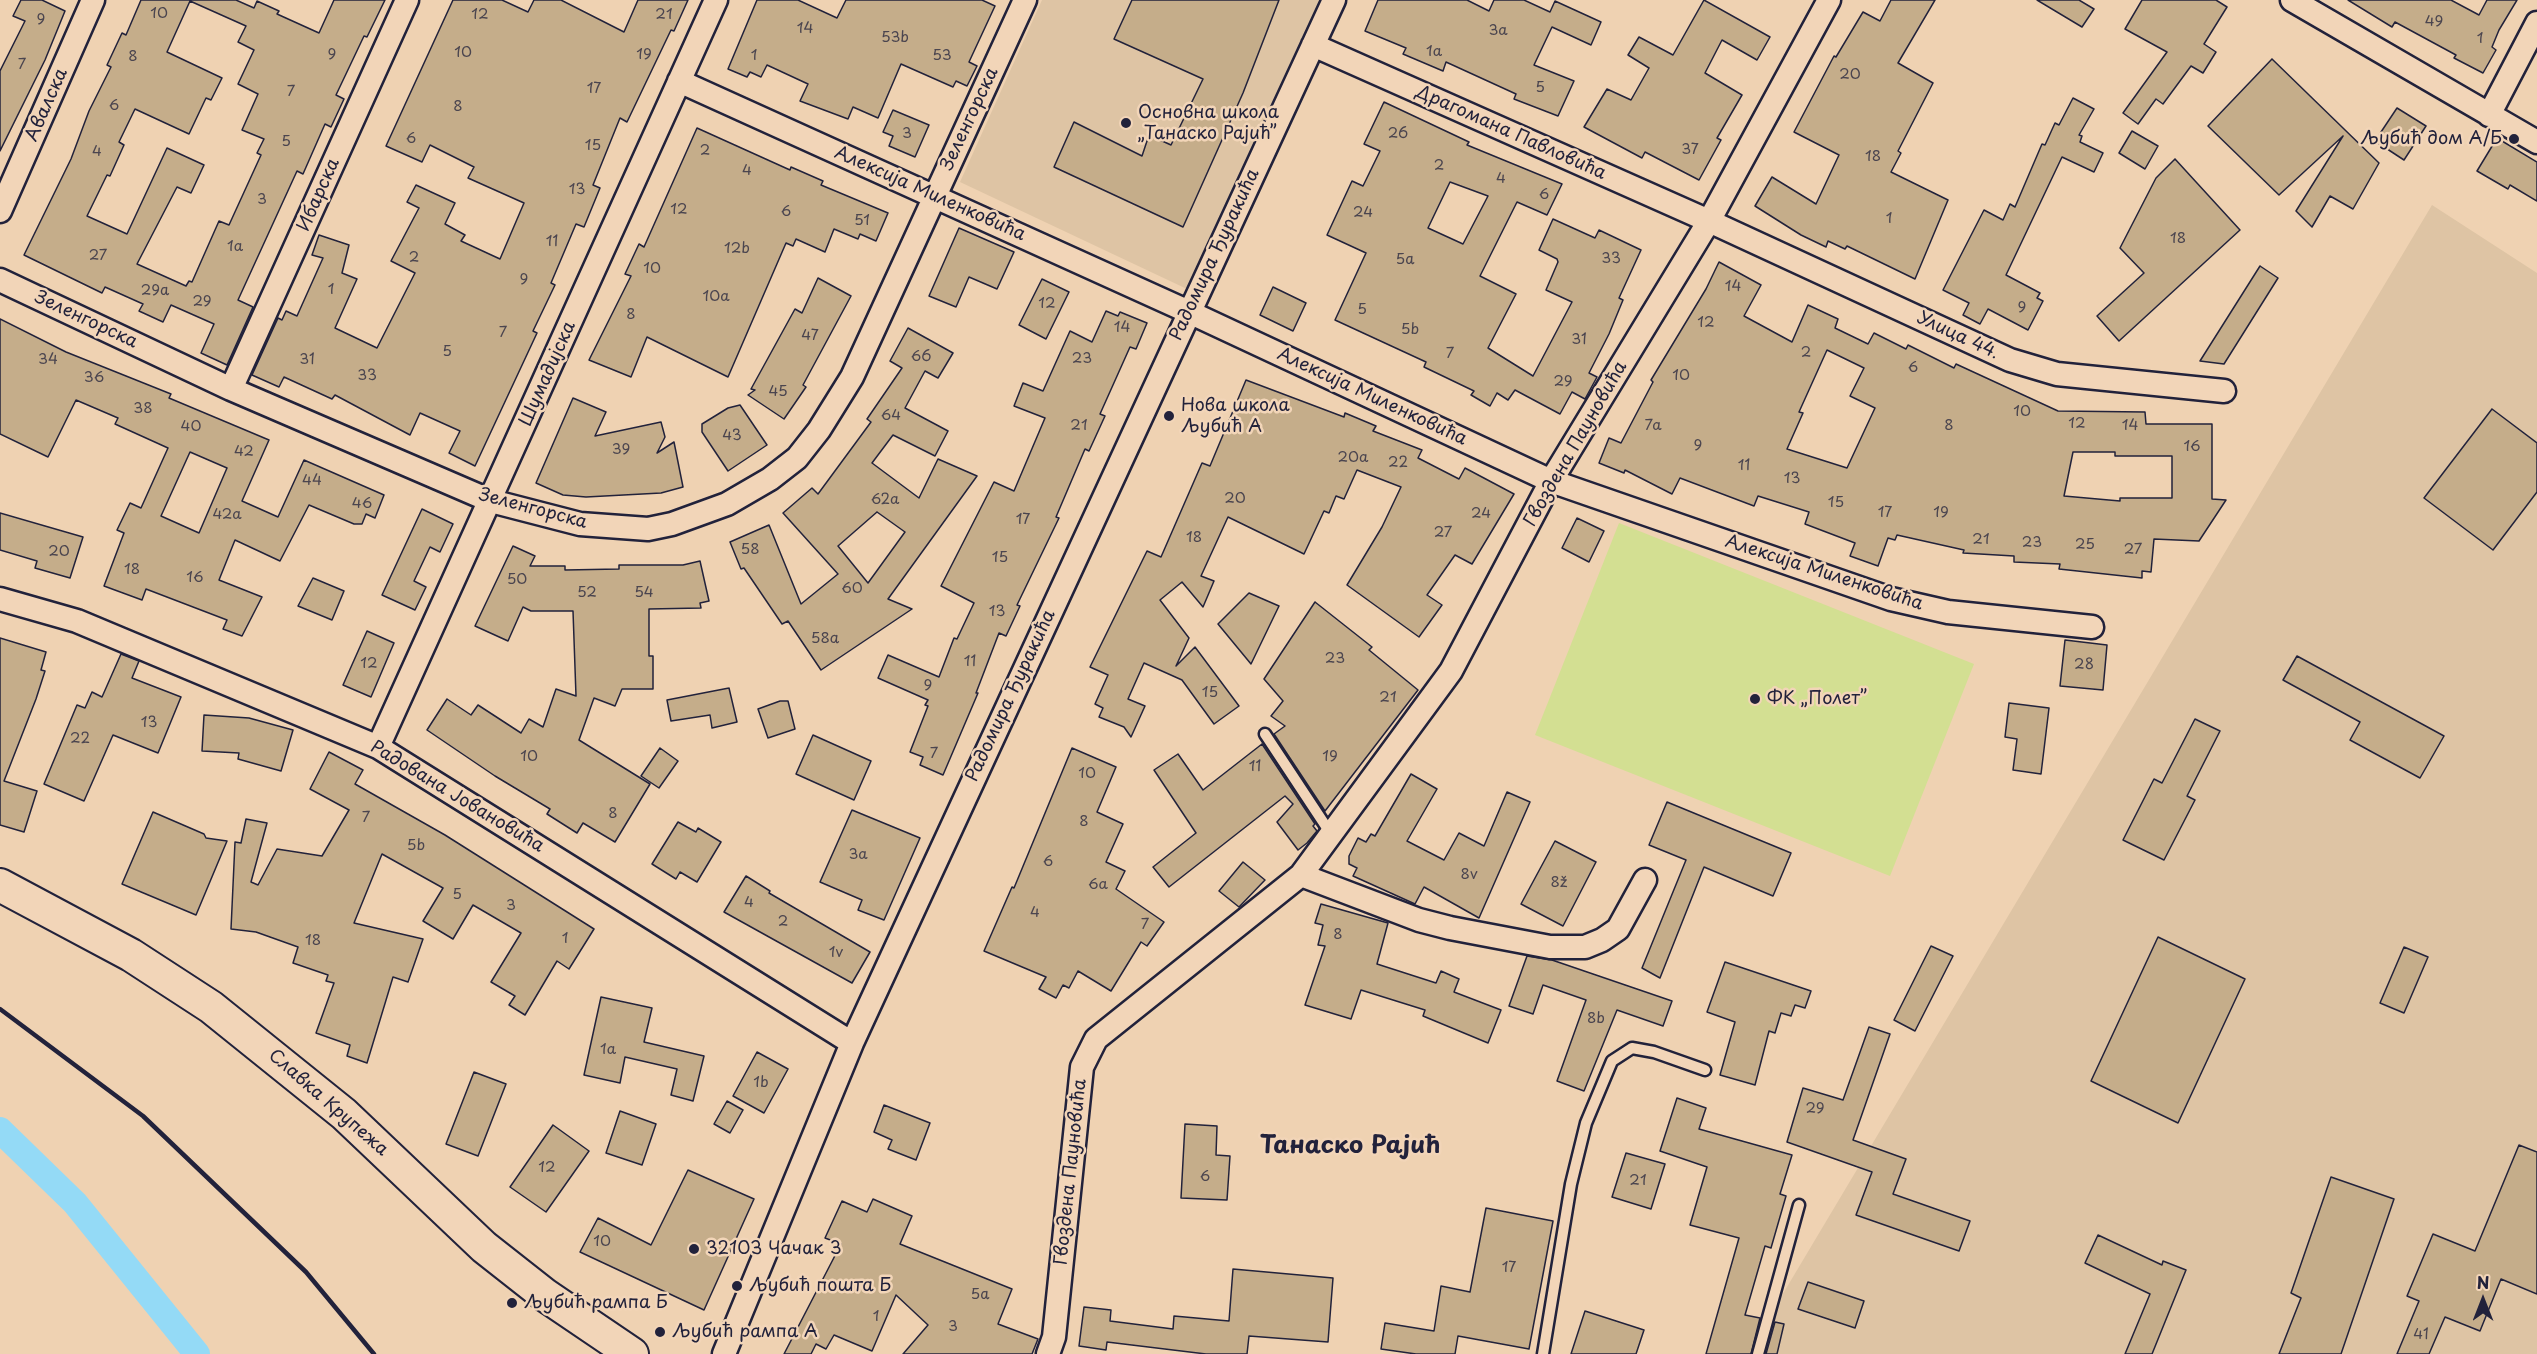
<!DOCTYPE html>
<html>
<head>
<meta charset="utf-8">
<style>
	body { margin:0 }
	#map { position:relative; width:2537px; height:1354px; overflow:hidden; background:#efd2b2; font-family:"Playpen Sans",sans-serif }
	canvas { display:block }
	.north { position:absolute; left:2453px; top:1270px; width:60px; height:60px; -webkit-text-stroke:4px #f2d5b8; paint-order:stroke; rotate:0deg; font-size:16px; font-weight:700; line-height:24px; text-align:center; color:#22223b }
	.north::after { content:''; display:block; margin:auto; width:21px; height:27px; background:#22223b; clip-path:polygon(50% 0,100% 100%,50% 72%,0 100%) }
</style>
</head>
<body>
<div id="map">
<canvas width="2537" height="1354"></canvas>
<div class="north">N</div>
</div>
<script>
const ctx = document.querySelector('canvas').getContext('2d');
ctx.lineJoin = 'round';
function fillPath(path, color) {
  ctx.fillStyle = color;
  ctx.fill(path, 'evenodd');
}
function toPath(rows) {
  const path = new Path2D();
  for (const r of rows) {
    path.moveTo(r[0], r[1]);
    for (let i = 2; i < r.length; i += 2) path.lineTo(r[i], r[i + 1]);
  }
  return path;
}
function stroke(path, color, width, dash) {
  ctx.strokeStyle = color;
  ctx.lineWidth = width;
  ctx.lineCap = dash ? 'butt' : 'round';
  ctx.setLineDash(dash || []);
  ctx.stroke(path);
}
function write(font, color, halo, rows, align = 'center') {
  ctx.font = font + ' "Playpen Sans",sans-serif';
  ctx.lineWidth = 5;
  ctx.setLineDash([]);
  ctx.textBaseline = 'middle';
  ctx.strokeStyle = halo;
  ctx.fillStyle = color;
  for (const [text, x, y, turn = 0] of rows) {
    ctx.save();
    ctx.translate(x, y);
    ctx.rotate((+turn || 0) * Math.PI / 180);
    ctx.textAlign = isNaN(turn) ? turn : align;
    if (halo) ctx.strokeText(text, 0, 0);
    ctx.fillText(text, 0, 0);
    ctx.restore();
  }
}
fillPath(toPath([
	[1042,0,1322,0,1187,289,960,182],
	[2432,205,2537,273,2537,1354,1747,1354]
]), '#dec4a4');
fillPath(toPath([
	[1619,523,1974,664,1890,876,1535,735]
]), '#d3df92');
stroke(toPath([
	[0,1130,75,1203,197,1354]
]), '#94daf6', 26);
const building = toPath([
	[21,0,42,0,65,11,45,60,0,151,0,71,25,21,13,16,21,0],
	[141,0,236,0,254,8,257,1,279,11,277,14,319,33,334,0,385,0,367,37,364,36,336,95,344,99,331,127,325,124,303,174,297,171,238,300,253,307,227,365,201,353,214,324,171,305,163,322,139,311,143,304,105,287,102,293,24,255,71,159,89,111,111,67,107,65,122,33,126,35,141,0],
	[190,1,246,26,238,42,254,50,238,84,258,94,242,130,264,139,257,153,261,155,229,225,219,221,192,282,189,281,186,286,137,264,177,187,191,193,204,165,167,148,127,234,87,216,107,175,110,176,124,145,119,142,135,109,189,134,206,98,211,100,222,78,167,52,190,1],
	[453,0,502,0,528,12,534,0,561,0,624,32,638,0,688,0,674,31,671,30,627,122,620,118,593,185,600,188,584,227,576,224,551,283,555,285,533,331,537,333,475,466,449,453,460,431,420,413,410,435,335,395,332,399,284,377,279,387,252,375,278,318,282,320,286,311,297,316,323,258,312,255,319,235,349,245,342,273,357,279,335,328,377,348,415,273,391,261,419,208,407,202,416,185,455,203,445,224,465,235,461,241,500,259,524,203,468,178,474,167,430,145,422,162,386,146,453,0],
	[757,0,798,0,837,18,846,0,982,0,995,6,969,62,977,66,967,86,956,81,953,87,901,64,878,118,853,107,848,119,800,101,808,84,767,65,761,77,750,72,747,77,728,69,757,0],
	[1132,0,1279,0,1243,93,1183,227,1054,167,1074,122,1142,156,1149,135,1171,145,1203,79,1114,39,1132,0],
	[1378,0,1467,0,1489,11,1494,0,1524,0,1550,12,1555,1,1601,22,1591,45,1552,27,1534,65,1574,81,1558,116,1514,99,1516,94,1446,62,1443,71,1403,54,1406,48,1365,31,1378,0],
	[1704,0,1770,37,1757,60,1722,40,1705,73,1742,95,1717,138,1721,140,1699,180,1645,152,1642,158,1584,127,1607,89,1631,100,1649,68,1628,55,1639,37,1673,55,1704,0],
	[1891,0,1935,0,1898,63,1933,83,1898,151,1901,153,1891,172,1948,200,1915,279,1847,246,1845,249,1828,241,1826,247,1801,235,1755,206,1772,177,1816,204,1839,155,1794,132,1834,56,1836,57,1863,12,1880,21,1891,0],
	[2037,0,2079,0,2094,9,2082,27,2037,0],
	[2142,0,2216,0,2227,7,2204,44,2216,52,2203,73,2191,66,2163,104,2156,99,2138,124,2123,113,2167,52,2125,29,2142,0],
	[2348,0,2451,0,2479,15,2487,0,2517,0,2499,30,2492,47,2496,50,2483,73,2454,58,2456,55,2395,22,2392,27,2348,0],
	[2272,59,2379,163,2353,209,2330,196,2312,227,2296,211,2343,136,2279,195,2208,126,2272,59],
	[2073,98,2094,109,2079,135,2082,136,2080,142,2103,153,2094,172,2062,157,2006,275,2040,293,2037,298,2043,301,2028,330,1988,309,1980,324,1963,315,1969,303,1943,290,1984,210,2003,220,2010,204,2015,207,2042,144,2045,145,2055,123,2059,125,2073,98],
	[1384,102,1469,142,1467,145,1562,184,1547,215,1517,202,1480,276,1516,294,1488,348,1533,376,1572,302,1546,290,1558,262,1557,259,1539,250,1553,219,1595,238,1599,230,1641,250,1619,298,1623,300,1609,334,1589,373,1597,377,1585,399,1572,392,1560,414,1515,390,1508,400,1497,393,1490,406,1471,395,1474,391,1424,367,1426,362,1335,320,1366,253,1327,235,1352,181,1363,186,1380,151,1364,144,1384,102],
	[1450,182,1488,196,1463,244,1428,228,1450,182],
	[2397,108,2426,126,2404,160,2375,141,2397,108],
	[893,110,929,125,915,157,889,146,893,136,883,132,893,110],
	[697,128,790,170,791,167,823,181,821,185,888,213,876,241,860,234,858,239,834,229,825,252,796,239,793,246,786,243,728,377,647,337,631,377,589,360,631,276,625,274,639,244,644,247,697,128],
	[2132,131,2158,146,2145,169,2119,153,2132,131],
	[2497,138,2537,162,2537,201,2510,185,2508,189,2477,171,2497,138],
	[2175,159,2240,230,2119,341,2097,316,2144,273,2120,248,2156,178,2175,159],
	[959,228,1014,252,997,289,969,277,956,307,929,296,959,228],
	[1719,262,1761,285,1744,316,1792,342,1808,305,1838,319,1835,328,1868,344,1874,333,1906,349,1908,345,1954,368,1956,364,2058,411,2145,412,2146,424,2212,424,2212,499,2226,500,2199,541,2154,539,2151,572,2142,571,2142,578,2059,569,2060,564,2014,562,2014,556,1963,553,1964,550,1897,535,1895,540,1888,538,1878,566,1850,556,1855,543,1805,524,1809,512,1758,496,1754,506,1680,478,1672,494,1625,470,1624,473,1599,463,1609,438,1621,443,1653,382,1651,380,1706,289,1719,262],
	[1827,350,1864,368,1850,396,1875,408,1847,468,1787,449,1803,413,1799,412,1827,350],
	[2073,452,2115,452,2115,456,2172,456,2172,498,2120,498,2120,501,2064,496,2073,452],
	[2260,266,2278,278,2224,364,2200,361,2260,266],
	[818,278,851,296,803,385,806,387,784,419,748,395,755,390,751,389,795,309,802,313,818,278],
	[1042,279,1069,292,1046,339,1019,325,1042,279],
	[1273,287,1306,303,1293,331,1260,315,1273,287],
	[1106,311,1118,316,1120,312,1147,323,1136,349,1130,347,1100,414,1105,416,1089,451,1085,449,1056,517,1059,518,1017,605,1020,606,1006,636,999,633,976,693,978,693,943,775,920,765,923,757,910,752,928,706,925,705,928,700,878,678,888,655,939,677,954,638,957,639,974,603,941,586,994,482,1014,491,1045,418,1014,406,1023,383,1043,391,1070,331,1092,342,1106,311],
	[0,319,66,352,171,394,169,398,269,440,242,501,278,517,304,460,384,495,375,518,366,514,362,524,354,524,309,505,280,561,235,540,219,580,262,597,242,636,223,629,227,620,146,589,142,600,104,586,124,533,117,530,130,503,141,508,168,448,115,424,118,418,76,400,48,457,0,434,0,319],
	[190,452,227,468,199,533,161,516,190,452],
	[908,328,953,353,938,378,925,371,905,408,948,431,935,456,893,435,872,463,919,498,938,459,977,476,888,599,912,609,821,670,788,621,782,624,744,568,741,569,730,542,769,525,801,604,838,574,783,513,812,488,818,494,871,422,867,419,902,368,890,361,908,328],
	[877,512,905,532,868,583,838,546,877,512],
	[1246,380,1344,417,1345,413,1376,426,1373,431,1422,450,1418,458,1459,479,1465,468,1514,494,1472,564,1455,555,1427,595,1442,605,1419,637,1347,585,1382,527,1401,487,1357,470,1344,499,1336,496,1329,513,1324,511,1304,554,1228,517,1201,576,1214,581,1203,607,1182,582,1160,600,1189,638,1176,666,1195,647,1239,706,1214,724,1182,680,1144,663,1128,699,1145,706,1131,737,1124,727,1099,717,1103,708,1095,704,1108,675,1090,667,1147,551,1161,557,1202,463,1210,466,1246,380],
	[573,398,606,412,595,436,661,422,665,437,657,453,674,442,683,487,661,493,586,497,563,495,536,483,573,398],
	[740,405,767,445,728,471,702,432,702,424,728,408,740,405],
	[2492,409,2537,443,2537,492,2493,550,2424,498,2492,409],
	[422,509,453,524,440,552,430,547,414,581,426,587,415,610,382,595,422,509],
	[0,513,83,537,70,578,35,568,37,561,0,550,0,513],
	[1577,518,1604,531,1589,562,1562,548,1577,518],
	[513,546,535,556,530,566,565,566,565,570,619,569,619,565,683,565,700,561,709,601,700,603,701,608,649,609,649,656,653,656,653,689,622,689,615,706,594,698,579,740,650,784,615,842,583,823,577,833,547,814,550,809,495,776,427,730,447,699,471,715,478,705,521,733,529,719,543,727,556,689,576,696,573,611,531,611,523,607,508,641,475,626,513,546],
	[313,578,344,591,332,620,298,606,313,578],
	[1249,593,1279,606,1251,664,1218,624,1249,593],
	[1315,602,1372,647,1369,650,1418,690,1325,811,1274,734,1285,726,1271,716,1283,701,1264,679,1315,602],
	[367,631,394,643,371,697,343,685,367,631],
	[0,638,46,652,41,670,45,671,36,699,4,781,37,791,24,832,0,825,0,638],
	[2065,640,2107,645,2103,690,2060,686,2065,640],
	[121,654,139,661,132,678,181,697,158,753,113,735,84,801,44,784,77,705,85,708,92,692,102,697,121,654],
	[2297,656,2444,736,2420,778,2350,740,2360,722,2283,680,2297,656],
	[729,688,737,722,712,728,710,715,671,721,667,700,729,688],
	[780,701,788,701,795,729,768,738,758,709,780,701],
	[2009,703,2049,708,2041,774,2013,770,2017,739,2005,737,2009,703],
	[204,715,249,718,293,730,281,771,238,759,239,753,202,751,204,715],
	[2195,719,2220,731,2187,796,2195,800,2164,860,2123,840,2154,779,2162,783,2195,719],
	[813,735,871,761,854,800,796,774,813,735],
	[1262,744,1315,824,1313,826,1317,831,1307,843,1298,850,1277,822,1293,804,1285,796,1169,887,1153,867,1196,833,1154,770,1178,754,1203,790,1262,744],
	[660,748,678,761,659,788,641,776,660,748],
	[1072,748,1116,767,1097,812,1123,824,1106,862,1125,871,1116,889,1164,922,1147,946,1141,942,1111,991,1078,971,1069,988,1063,985,1056,998,1039,989,1046,977,984,951,1012,887,1014,888,1072,748],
	[329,752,363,770,355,784,445,835,594,929,569,969,557,961,525,1015,509,1005,515,996,491,982,521,933,473,905,453,939,423,921,443,888,382,854,354,923,423,939,408,982,393,977,367,1063,347,1056,350,1045,316,1033,334,983,326,981,328,975,293,963,298,947,256,932,231,929,235,842,241,843,246,819,267,823,251,882,258,885,277,849,322,856,349,810,310,789,329,752],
	[1411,774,1437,789,1407,841,1444,860,1459,833,1484,846,1507,792,1530,802,1479,918,1424,887,1415,904,1353,876,1357,868,1349,864,1349,856,1358,838,1366,842,1371,834,1375,836,1411,774],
	[1667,802,1791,853,1773,896,1704,867,1660,978,1642,968,1686,860,1649,845,1667,802],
	[852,810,920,838,884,920,858,910,862,900,820,882,852,810],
	[153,812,204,834,206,838,227,841,196,915,122,884,153,812],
	[678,822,696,832,698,828,721,842,697,882,680,872,676,879,652,864,678,822],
	[1555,841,1596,862,1563,926,1521,904,1555,841],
	[1243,862,1265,880,1239,907,1219,891,1243,862],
	[746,876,770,891,769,893,870,952,852,983,724,912,746,876],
	[1321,904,1388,923,1377,964,1436,983,1441,971,1459,979,1454,992,1501,1010,1488,1043,1423,1016,1425,1010,1361,990,1351,1019,1305,1005,1325,946,1318,945,1323,925,1315,923,1321,904],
	[2158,937,2245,979,2178,1123,2091,1081,2158,937],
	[1931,946,1953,956,1915,1031,1894,1020,1931,946],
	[2404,947,2428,957,2404,1013,2380,1003,2404,947],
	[1527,956,1552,960,1672,1001,1663,1026,1617,1010,1584,1091,1557,1081,1586,1000,1543,985,1533,1014,1509,1006,1527,956],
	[1725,962,1811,991,1805,1008,1795,1005,1791,1016,1781,1013,1775,1033,1769,1031,1755,1085,1720,1075,1735,1022,1707,1012,1725,962],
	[601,997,652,1008,644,1042,704,1056,693,1101,671,1095,677,1069,625,1057,620,1083,584,1075,601,997],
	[1869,1027,1890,1034,1853,1140,1906,1159,1893,1194,1970,1221,1959,1251,1856,1215,1872,1172,1787,1142,1803,1088,1843,1100,1869,1027],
	[757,1052,788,1069,764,1113,733,1096,757,1052],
	[474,1072,506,1084,478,1156,446,1144,474,1072],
	[1677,1098,1706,1108,1699,1129,1792,1155,1780,1194,1786,1196,1771,1248,1765,1246,1745,1315,1760,1318,1751,1354,1706,1354,1739,1238,1690,1225,1707,1167,1660,1151,1677,1098],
	[727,1101,743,1110,730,1133,714,1124,727,1101],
	[884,1105,930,1123,916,1160,888,1149,892,1140,874,1132,884,1105],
	[620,1111,656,1124,642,1165,606,1153,620,1111],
	[1185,1124,1217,1126,1216,1155,1230,1156,1227,1200,1181,1198,1185,1124],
	[553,1125,589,1151,546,1212,510,1187,553,1125],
	[2519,1145,2537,1152,2537,1294,2501,1279,2480,1331,2445,1317,2429,1354,2397,1354,2419,1301,2407,1296,2433,1234,2475,1251,2519,1145],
	[1626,1153,1665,1164,1651,1209,1612,1197,1626,1153],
	[688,1170,754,1199,704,1310,580,1252,598,1218,651,1245,688,1170],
	[2331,1177,2394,1199,2341,1354,2279,1354,2301,1298,2291,1293,2331,1177],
	[873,1199,912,1216,900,1244,1012,1289,998,1324,1038,1339,1032,1354,903,1354,928,1325,896,1295,872,1351,834,1335,826,1349,816,1344,811,1354,784,1354,841,1244,825,1238,842,1201,867,1212,873,1199],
	[1486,1208,1553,1221,1529,1349,1458,1336,1455,1354,1416,1354,1381,1349,1385,1323,1434,1331,1441,1286,1470,1292,1486,1208],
	[2098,1235,2162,1265,2163,1261,2186,1270,2152,1354,2125,1354,2150,1294,2085,1263,2098,1235],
	[1233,1269,1333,1278,1328,1342,1249,1336,1247,1354,1206,1354,1107,1342,1106,1350,1079,1346,1084,1307,1111,1310,1110,1321,1173,1329,1174,1316,1229,1321,1233,1269],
	[1808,1282,1864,1301,1855,1328,1798,1309,1808,1282],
	[1585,1311,1644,1330,1636,1354,1571,1354,1585,1311],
	[1775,1322,1784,1324,1777,1354,1766,1354,1775,1322]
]);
fillPath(building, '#c5ad8a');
stroke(building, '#22223b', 1.5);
const lane = toPath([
	[1265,734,1331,834],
	[1543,1354,1571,1184,1586,1123,1612,1061,1632,1048,1654,1052,1705,1070],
	[1758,1354,1799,1205]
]);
const street = toPath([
	[2292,0,2537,142],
	[1313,45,1709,221,2010,360,2057,374,2224,391],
	[679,81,1189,312,1551,481,1891,599,1948,612,2092,627],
	[2489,115,2537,23],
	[0,211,93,0],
	[0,280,231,389,491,501,580,524,648,529,672,524,727,504,770,479,797,458,819,430,852,377,1025,0],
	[231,389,407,0],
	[0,599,77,621,378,747,852,1043],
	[378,747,716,0],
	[1301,875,1419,920,1450,928,1550,947,1585,947,1602,940,1618,929,1645,880],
	[724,1354,852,1043,1334,0],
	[1048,1354,1054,1337,1082,1067,1096,1039,1301,875,1451,671,1551,481,1709,221,1829,0]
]);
const secondary = toPath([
	[0,885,131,955,211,1007,344,1114,484,1247,545,1295,632,1354]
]);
stroke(lane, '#22223b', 15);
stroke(street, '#22223b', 27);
stroke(secondary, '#22223b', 36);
stroke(lane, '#f2d5b8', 10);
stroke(street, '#f2d5b8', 22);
stroke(secondary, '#f2d5b8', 32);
stroke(toPath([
	[0,1009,143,1116,306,1272,374,1354]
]), '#22223b', 4.5);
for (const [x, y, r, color] of [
	[1126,123,6,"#22223b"],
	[2514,139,6,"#22223b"],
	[1169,416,6,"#22223b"],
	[1755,699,6,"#22223b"],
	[694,1249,6,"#22223b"],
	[737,1286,6,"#22223b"],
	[512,1303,6,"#22223b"],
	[660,1332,6,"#22223b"]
]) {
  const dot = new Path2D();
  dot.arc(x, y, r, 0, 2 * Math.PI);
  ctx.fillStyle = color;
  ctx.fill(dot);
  stroke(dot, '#f2d5b8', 2);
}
write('15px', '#4b454f', null, [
	["10",159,14],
	["12",480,15],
	["21",664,15],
	["9",41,20],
	["49",2434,22],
	["14",805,29],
	["3a",1498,31],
	["53b",895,38],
	["1",2480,39],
	["1a",1434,52],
	["10",463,53],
	["9",332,55],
	["19",644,55],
	["1",754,56],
	["53",942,56],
	["8",133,57],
	["7",22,65],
	["20",1850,75],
	["5",1540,88],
	["17",594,89],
	["7",291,92],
	["6",114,106],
	["8",458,107],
	["3",907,134],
	["26",1398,134],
	["6",411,139],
	["5",286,142],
	["15",593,146],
	["37",1690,150],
	["2",705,151],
	["4",97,152],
	["18",1873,157],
	["2",1439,166],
	["4",747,171],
	["4",1501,179],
	["13",577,190],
	["6",1544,195],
	["3",262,200],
	["12",679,210],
	["6",786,212],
	["24",1363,213],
	["1",1889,219],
	["51",862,221],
	["18",2178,239],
	["11",552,242],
	["1a",235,247],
	["12b",737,249],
	["27",98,256],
	["2",414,258],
	["33",1611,259],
	["5a",1405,260],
	["10",652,269],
	["9",524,280],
	["14",1733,287],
	["1",331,290],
	["29a",155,291],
	["10a",716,297],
	["29",202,302],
	["12",1047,304],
	["9",2022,308],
	["5",1362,310],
	["8",631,315],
	["12",1706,323],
	["14",1122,328],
	["5b",1410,330],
	["7",503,333],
	["47",810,336],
	["31",1579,340],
	["5",447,352],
	["2",1806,353],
	["7",1450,354],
	["66",921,357],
	["23",1082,359],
	["34",48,360],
	["31",307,360],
	["6",1913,368],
	["33",367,376],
	["10",1681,376],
	["36",94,378],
	["29",1563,382],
	["45",778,392],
	["38",143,409],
	["10",2022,412],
	["64",891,416],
	["12",2077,424],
	["21",1079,426],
	["7a",1653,426],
	["8",1949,426],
	["14",2130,426],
	["40",191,427],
	["43",732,436],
	["9",1698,446],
	["16",2192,447],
	["39",621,450],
	["42",244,452],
	["20a",1353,458],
	["22",1398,463],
	["11",1744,466],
	["13",1792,479],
	["44",312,481],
	["20",1235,499],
	["62a",885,500],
	["15",1836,503],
	["46",362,504],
	["17",1885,513],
	["19",1941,513],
	["24",1481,514],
	["42a",227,515],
	["17",1023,520],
	["27",1443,533],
	["18",1194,538],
	["21",1981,540],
	["23",2032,543],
	["25",2085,545],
	["58",750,550],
	["27",2133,550],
	["20",59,552],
	["15",1000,558],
	["18",132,570],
	["16",195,578],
	["50",517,580],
	["60",852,589],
	["52",587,593],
	["54",644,593],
	["13",997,612],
	["58a",825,639],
	["23",1335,659],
	["11",970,662],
	["12",369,664],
	["28",2084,665],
	["9",928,686],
	["15",1210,693],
	["21",1388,698],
	["13",149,723],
	["22",80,739],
	["7",934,754],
	["10",529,757],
	["19",1330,757],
	["11",1255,767],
	["10",1087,774],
	["8",613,814],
	["7",366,818],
	["8",1084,822],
	["5b",416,846],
	["3a",858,855],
	["6",1048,862],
	["8v",1469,875],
	["8ž",1559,883],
	["6a",1098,885],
	["5",457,895],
	["4",749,903],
	["3",511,906],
	["4",1035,913],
	["2",783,922],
	["7",1145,925],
	["8",1338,935],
	["1",565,939],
	["18",313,941],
	["1v",836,953],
	["8b",1596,1019],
	["1a",608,1050],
	["1b",761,1083],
	["29",1815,1109],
	["12",547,1168],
	["6",1205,1177],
	["21",1638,1181],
	["10",602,1242],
	["17",1509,1268],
	["5a",980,1295],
	["1",876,1317],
	["3",953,1327],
	["41",2421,1335]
]);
write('18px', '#22223b', '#f2d5b8', [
	["Авалска",47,105,-66],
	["Зеленгорска",970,119,-65],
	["Драгомана Павловића",1511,133,24],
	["Алексија Миленковића",930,194,24],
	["Ибарска",319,195,-66],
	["Радомира Ђуракића",1215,255,-65],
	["Зеленгорска",86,320,25],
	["Улица 44.",1958,336,25],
	["Шумадијска",548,374,-66],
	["Алексија Миленковића",1372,397,25],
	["Гвоздена Пауновића",1576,444,-60],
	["Зеленгорска",533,509,15],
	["Алексија Миленковића",1824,573,18],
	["Радомира Ђуракића",1011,696,-65],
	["Радована Јовановића",457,797,31],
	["Славка Крупежа",328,1103,41],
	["Гвоздена Пауновића",1071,1172,-84]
]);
write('18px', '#22223b', '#f2d5b8', [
	["Основна школа",1138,113],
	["„Танаско Рајић”",1138,134],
	["Љубић дом А/Б",2502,139,"right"],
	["Нова школа",1181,406],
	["Љубић А",1181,427],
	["ФК „Полет”",1767,699],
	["32103 Чачак 3",706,1249],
	["Љубић пошта Б",749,1286],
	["Љубић рампа Б",524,1303],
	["Љубић рампа А",672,1332]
], 'left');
write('bold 24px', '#22223b', '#f2d5b8', [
	["Танаско Рајић",1350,1146]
]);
</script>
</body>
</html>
